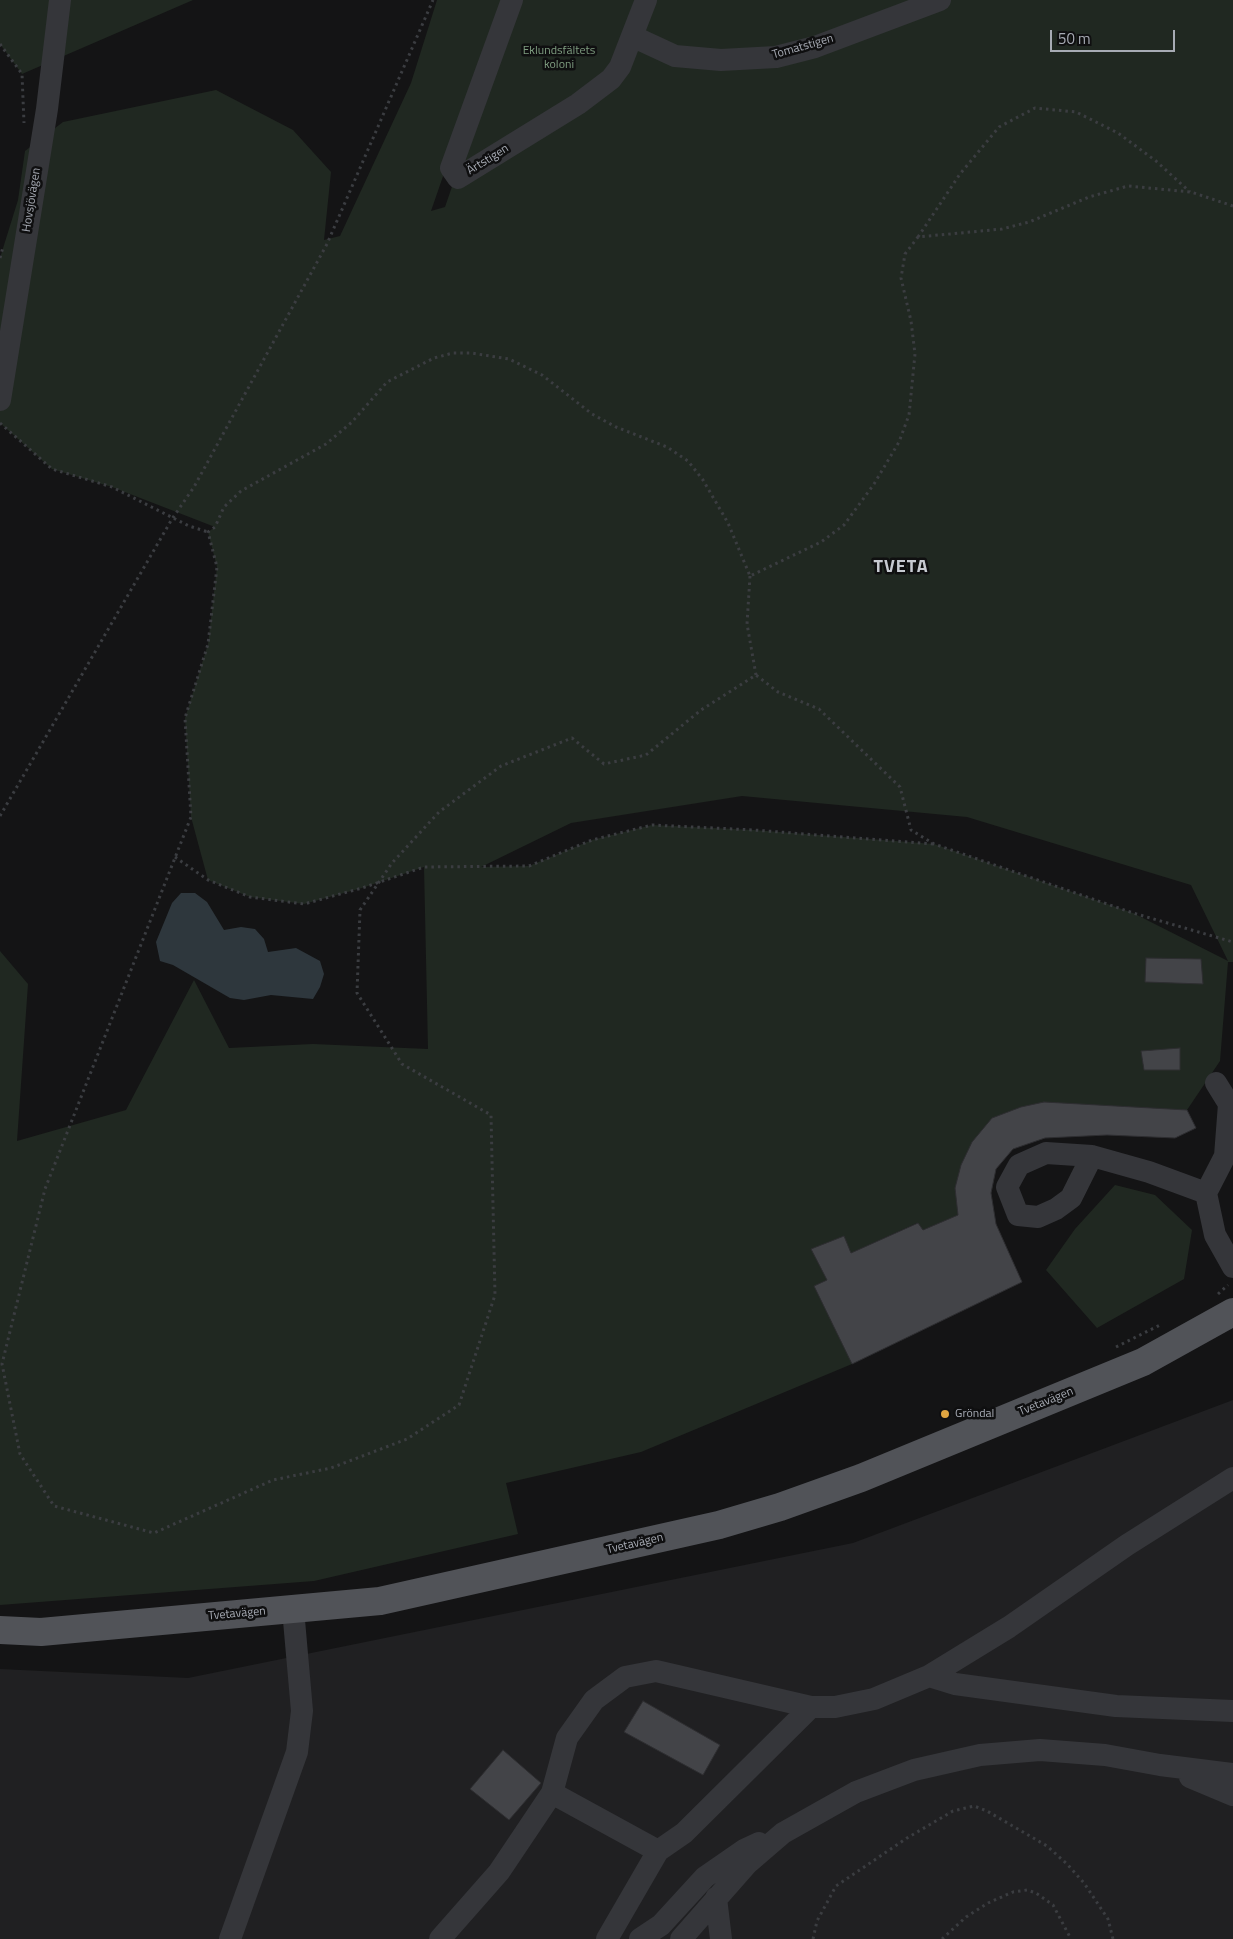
<!DOCTYPE html>
<html>
<head>
<meta charset="utf-8">
<style>
	body { margin:0 }
	#map { position:relative; width:1233px; height:1939px; overflow:hidden; background:#141415; font-family:"Titillium Web",sans-serif }
	canvas { display:block }
	.scale { position:absolute; left:1050px; top:30px; width:125px; height:22px; box-sizing:border-box; border:2px solid #a7abb4; border-top:0; padding-left:6px; font-size:15px; line-height:18px; white-space:nowrap; color:#a7abb4; -webkit-text-stroke:4px #0f0f10; paint-order:stroke }
</style>
</head>
<body>
<div id="map">
<canvas width="1233" height="1939"></canvas>
<div class="scale">50 m</div>
</div>
<script>
const ctx = document.querySelector('canvas').getContext('2d');
ctx.lineJoin = 'round';
function fillPath(path, color) {
  ctx.fillStyle = color;
  ctx.fill(path, 'evenodd');
}
function toPath(rows) {
  const path = new Path2D();
  for (const r of rows) {
    path.moveTo(r[0], r[1]);
    for (let i = 2; i < r.length; i += 2) path.lineTo(r[i], r[i + 1]);
  }
  return path;
}
function stroke(path, color, width, dash) {
  ctx.strokeStyle = color;
  ctx.lineWidth = width;
  ctx.lineCap = dash ? 'butt' : 'round';
  ctx.setLineDash(dash || []);
  ctx.stroke(path);
}
function write(font, color, halo, rows, align = 'center') {
  ctx.font = font + ' "Titillium Web",sans-serif';
  ctx.lineWidth = 5;
  ctx.setLineDash([]);
  ctx.textBaseline = 'middle';
  ctx.strokeStyle = halo;
  ctx.fillStyle = color;
  for (const [text, x, y, turn = 0] of rows) {
    ctx.save();
    ctx.translate(x, y);
    ctx.rotate((+turn || 0) * Math.PI / 180);
    ctx.textAlign = isNaN(turn) ? turn : align;
    if (halo) ctx.strokeText(text, 0, 0);
    ctx.fillText(text, 0, 0);
    ctx.restore();
  }
}
fillPath(toPath([
	[1233,1400,1233,1939,0,1939,0,1669,188,1678,853,1543]
]), '#202022');
fillPath(toPath([
	[0,0,193,0,22,74,0,44],
	[437,0,504,0,431,211,445,207,516,0,1233,0,1233,962,1228,962,1220,1061,1187,1110,1044,1102,1021,1107,992,1118,972,1142,961,1165,955,1188,958,1215,923,1230,917,1223,851,1253,844,1236,811,1249,827,1280,814,1286,852,1364,641,1452,506,1483,518,1534,314,1581,0,1605,0,951,28,984,17,1141,126,1110,194,980,229,1048,313,1044,428,1049,424,867,362,888,304,904,250,897,208,880,191,817,185,718,208,644,217,567,208,532,215,527,112,487,52,469,0,423,0,258,18,200,25,151,63,122,216,90,293,130,331,172,324,240,340,236,411,83],
	[742,796,967,817,1191,885,1228,961,1133,913,934,844,754,830,652,825,592,840,529,866,481,867,571,823],
	[1146,958,1201,959,1203,983,1145,982],
	[1180,1049,1180,1070,1144,1070,1141,1051],
	[1115,1185,1155,1195,1192,1230,1184,1279,1097,1328,1046,1270,1075,1229]
]), '#202821');
fillPath(toPath([
	[181,893,195,893,207,902,224,930,241,927,255,929,264,939,268,952,296,948,320,961,324,974,320,987,313,999,271,995,244,1000,230,998,173,965,160,961,156,942,172,903]
]), '#2e373d');
const building = toPath([
	[1146,958,1201,959,1203,984,1145,982,1146,958],
	[1180,1048,1180,1070,1144,1070,1141,1051,1180,1048],
	[1044,1102,1187,1110,1196,1128,1175,1138,1107,1135,1045,1138,1013,1149,996,1169,991,1193,996,1224,1022,1282,852,1364,814,1286,827,1280,811,1249,844,1236,851,1253,918,1223,923,1230,958,1215,955,1188,961,1165,972,1142,992,1118,1021,1107,1044,1102],
	[643,1701,720,1745,703,1775,624,1732,643,1701],
	[503,1750,541,1783,509,1820,470,1789,503,1750]
]);
fillPath(building, '#434448');
stroke(building, '#2e2e31', 1);
stroke(toPath([
	[0,44,22,74,24,123],
	[1233,206,1191,192,1128,186,1089,197,1029,222,1002,229,918,237,905,254,901,278,911,321,915,354,909,415,899,442,874,484,844,525,821,542,750,576,728,523,703,480,688,461,667,447,616,427,592,414,542,375,509,359,471,353,453,353,434,358,387,382,352,422,326,444,241,491,224,507,215,527,208,532,217,567,208,644,185,718,191,817,45,1189,2,1364,20,1454,54,1506,154,1533,273,1480,331,1468,407,1439,459,1405,495,1295,491,1115,402,1064,357,993,360,910,392,863,439,812,501,766,572,738,604,764,646,755,701,710,756,675,778,692,819,709,900,787,911,830,934,844,1133,913,1233,942],
	[918,237,960,174,999,127,1035,108,1076,112,1118,133,1156,161,1190,192],
	[0,258,3,247],
	[0,423,52,469,112,487,189,526,208,532],
	[750,576,747,624,756,675],
	[0,816,172,519,194,487,327,244,433,0],
	[175,857,208,880,250,897,304,904,362,888,424,867,529,866,592,840,652,825,754,830,933,844],
	[1218,1294,1228,1285],
	[1116,1347,1160,1325],
	[813,1939,817,1921,836,1886,907,1838,953,1811,974,1806,987,1811,1047,1846,1067,1864,1084,1883,1108,1919,1113,1939],
	[942,1939,966,1917,988,1903,1013,1892,1027,1890,1036,1893,1053,1905,1071,1939]
]), '#3b3d41', 3, [2.5, 4]);
stroke(toPath([
	[512,0,451,168,458,178,578,104,611,79,620,67,646,0],
	[634,37,675,56,721,60,776,57,815,47,940,0],
	[0,400,47,109,60,0],
	[1216,1083,1229,1104,1225,1156,1206,1193,1215,1235,1233,1267],
	[1092,1156,1071,1198,1056,1209,1038,1217,1018,1215,1007,1187,1019,1165,1046,1153,1092,1156,1149,1172,1206,1193],
	[929,1676,955,1684,1116,1706,1233,1711],
	[1190,1777,1233,1795],
	[552,1793,658,1851,684,1833,811,1707],
	[716,1898,721,1939],
	[230,1939,297,1752,302,1711,293,1609],
	[440,1939,499,1872,552,1793,567,1738,594,1700,625,1677,656,1671,811,1707,835,1707,874,1699,929,1676,1009,1627,1127,1545,1233,1478],
	[607,1939,658,1851],
	[640,1939,661,1925,705,1877,744,1850,759,1843],
	[681,1939,747,1864,783,1833,856,1792,914,1770,980,1755,1040,1750,1105,1755,1160,1765,1233,1774]
]), '#35363a', 22);
stroke(toPath([
	[0,1630,41,1632,380,1601,719,1525,780,1507,861,1478,1143,1362,1233,1312]
]), '#515358', 28);
for (const [x, y, r, color] of [
	[945,1414,5,"#e0a541"]
]) {
  const dot = new Path2D();
  dot.arc(x, y, r, 0, 2 * Math.PI);
  ctx.fillStyle = color;
  ctx.fill(dot);
  stroke(dot, '#0f0f10', 2);
}
write('12px', '#a7abb4', '#0f0f10', [
	["Tomatstigen",803,47,-16],
	["Ärtstigen",488,160,-32],
	["Hovsjövägen",32,200,-81],
	["Tvetavägen",1046,1402,-22],
	["Tvetavägen",635,1544,-13],
	["Tvetavägen",237,1614,-5]
]);
write('12px', '#7f9d80', '#0f0f10', [
	["Eklundsfältets",559,51],
	["koloni",559,65]
]);
write('12px', '#a7abb4', '#0f0f10', [
	["Gröndal",955,1414]
], 'left');
ctx.letterSpacing = '1px';
write('bold 18px', '#c7cad1', '#0f0f10', [
	["TVETA",901,568]
]);
ctx.letterSpacing = '0px';
</script>
</body>
</html>
